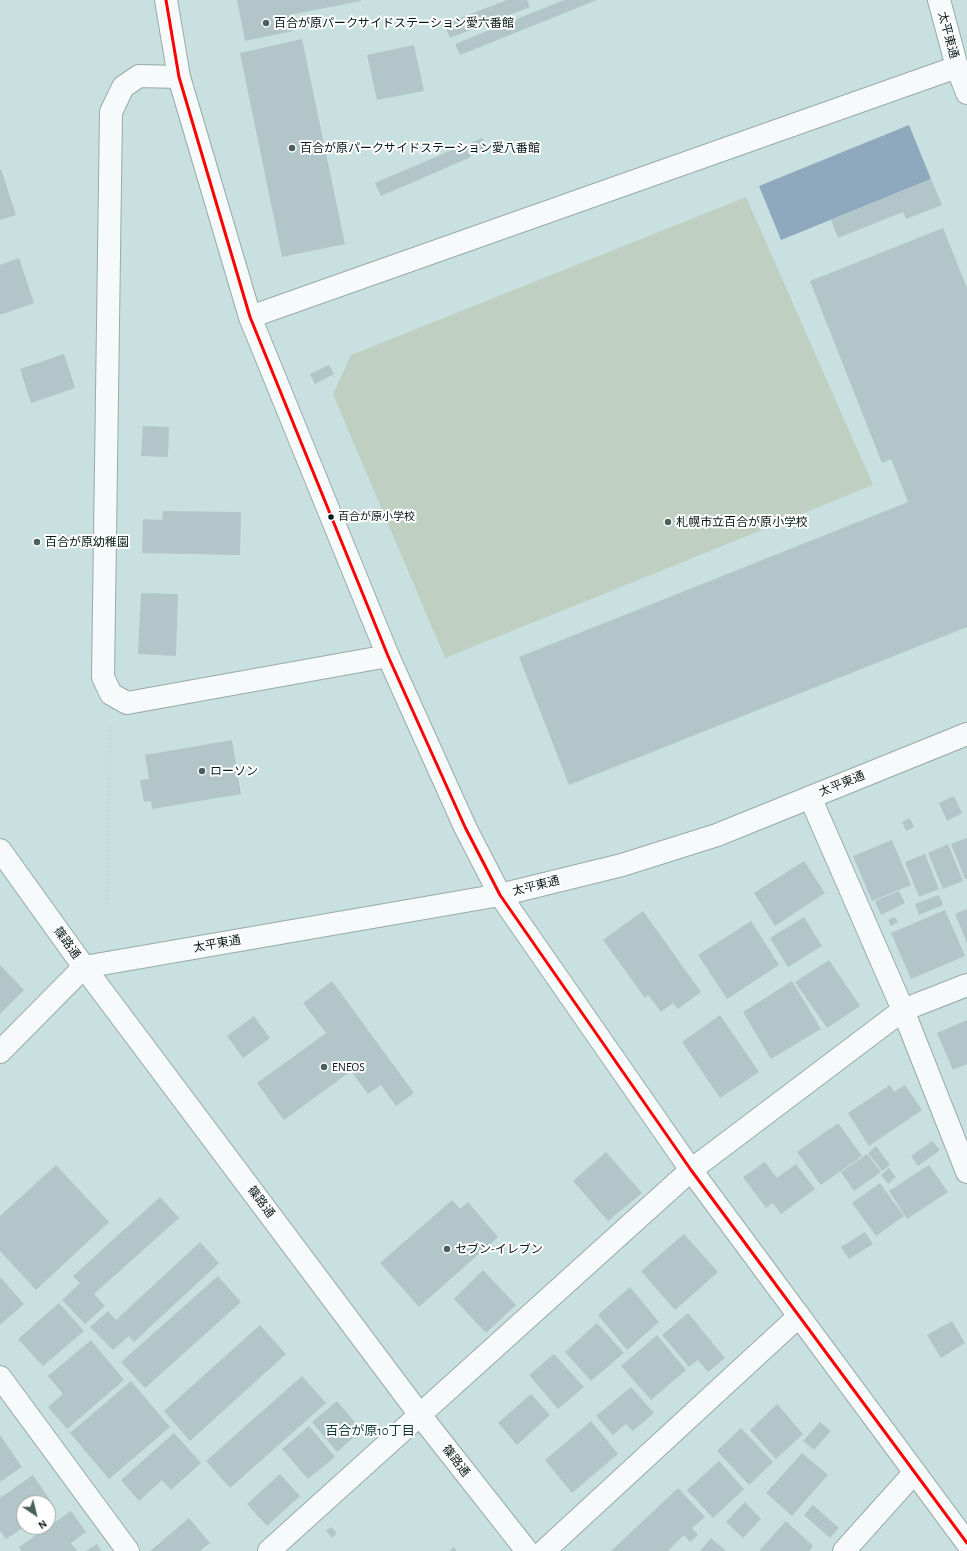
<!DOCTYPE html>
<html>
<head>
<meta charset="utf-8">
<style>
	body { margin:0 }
	#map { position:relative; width:967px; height:1551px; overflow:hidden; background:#c8e0df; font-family:"Alegreya Sans",sans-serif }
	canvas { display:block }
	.north { position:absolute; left:16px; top:1495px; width:40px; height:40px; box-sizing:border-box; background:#fff; border:1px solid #9ca3a2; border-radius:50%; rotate:145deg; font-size:11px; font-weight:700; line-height:16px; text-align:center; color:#071917 }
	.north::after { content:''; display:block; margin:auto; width:14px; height:18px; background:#4b5f5d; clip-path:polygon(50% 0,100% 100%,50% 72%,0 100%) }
</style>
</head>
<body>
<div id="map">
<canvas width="967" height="1551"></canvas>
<div class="north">N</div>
</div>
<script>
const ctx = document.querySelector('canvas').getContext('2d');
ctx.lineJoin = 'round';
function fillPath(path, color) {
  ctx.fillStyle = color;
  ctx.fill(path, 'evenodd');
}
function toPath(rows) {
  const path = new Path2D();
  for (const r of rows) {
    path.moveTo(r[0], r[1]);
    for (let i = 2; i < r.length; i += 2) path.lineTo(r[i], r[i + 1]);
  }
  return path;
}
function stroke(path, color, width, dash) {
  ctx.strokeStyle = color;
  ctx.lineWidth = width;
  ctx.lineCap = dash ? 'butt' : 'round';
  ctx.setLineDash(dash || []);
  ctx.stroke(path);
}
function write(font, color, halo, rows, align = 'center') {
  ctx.font = font + ' "Alegreya Sans","Noto Sans JP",sans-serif';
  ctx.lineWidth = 4;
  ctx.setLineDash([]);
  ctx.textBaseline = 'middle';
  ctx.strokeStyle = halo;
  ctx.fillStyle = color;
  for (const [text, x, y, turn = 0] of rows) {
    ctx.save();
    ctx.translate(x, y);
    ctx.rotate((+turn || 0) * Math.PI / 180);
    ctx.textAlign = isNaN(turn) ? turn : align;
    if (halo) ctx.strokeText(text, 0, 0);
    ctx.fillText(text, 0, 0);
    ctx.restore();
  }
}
fillPath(toPath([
	[746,197,873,485,445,658,333,394,351,355]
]), '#bfcfc2');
fillPath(toPath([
	[909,125,931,179,781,240,759,186]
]), '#8ea8bd');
fillPath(toPath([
	[237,0,361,0,361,1,289,15,293,31,245,41],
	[507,0,527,0,530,7,450,38,444,24],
	[564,0,597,0,460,55,455,44],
	[302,39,345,244,282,257,240,53],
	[414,45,424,91,377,100,367,55],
	[482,138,487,147,473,154,469,144],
	[466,144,471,157,381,196,375,183],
	[1,169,16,215,0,220,0,170],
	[931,179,942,205,906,219,903,212,838,238,831,220],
	[943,228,967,288,967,627,569,785,519,657,908,502,891,459,882,463,810,281],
	[19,258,34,303,0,315,0,265],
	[64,354,75,388,31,403,20,369],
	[329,365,334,374,315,384,310,374],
	[143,426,169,427,168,457,141,456],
	[163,511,241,512,240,555,142,553,143,519,162,520],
	[141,593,178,594,176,656,138,654],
	[232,740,241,794,152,809,151,801,144,802,140,780,149,779,145,755],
	[954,796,962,813,947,821,939,803],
	[910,818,914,827,906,831,902,822],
	[967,838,967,879,965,879,951,844],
	[892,840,911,885,872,901,853,856],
	[948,844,963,881,943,889,928,853],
	[925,854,939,889,919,897,905,862],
	[804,861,825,893,775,926,754,893],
	[899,891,905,903,881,915,875,901],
	[939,895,943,905,919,915,915,904],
	[967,909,967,943,955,914],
	[945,910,965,956,911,979,891,933],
	[643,911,701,992,678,1009,673,1003,661,1012,648,995,645,998,603,940],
	[804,917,822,946,788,967,770,938],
	[895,917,898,922,891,926,888,920],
	[751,921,779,965,727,999,698,955],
	[829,960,860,1006,827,1028,795,982],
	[0,965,24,990,0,1014],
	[332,981,414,1093,396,1106,381,1085,368,1094,351,1071,284,1120,257,1083,326,1033,303,1003],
	[792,981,821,1029,771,1059,743,1012],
	[720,1015,759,1072,720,1098,682,1042],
	[254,1016,270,1038,243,1058,227,1036],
	[967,1020,967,1064,953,1070,937,1033],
	[890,1085,894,1092,905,1085,922,1110,869,1146,848,1113],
	[838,1123,862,1156,821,1185,797,1152],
	[932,1141,940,1150,918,1166,911,1156],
	[876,1146,890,1165,882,1171,868,1153],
	[606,1152,642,1193,608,1221,573,1181],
	[867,1154,881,1172,854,1191,841,1172],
	[765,1162,777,1178,796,1164,815,1189,781,1214,773,1203,766,1208,743,1177],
	[56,1165,109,1222,36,1290,0,1251,0,1216],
	[929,1165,948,1192,907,1219,889,1191],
	[889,1168,896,1177,888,1184,881,1175],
	[880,1183,904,1216,876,1236,852,1203],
	[160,1197,179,1218,94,1294,105,1306,85,1324,62,1300,80,1283,73,1276],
	[452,1200,460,1209,468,1202,498,1237,419,1307,380,1263],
	[865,1232,873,1244,849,1259,841,1247],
	[684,1234,718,1272,675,1310,641,1271],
	[200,1242,219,1263,134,1342,129,1336,113,1350,90,1327,108,1311,116,1320],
	[483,1270,516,1305,486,1333,454,1299],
	[218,1276,241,1302,145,1388,121,1362],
	[0,1277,24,1304,0,1325],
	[630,1287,659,1322,627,1350,598,1315],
	[59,1303,84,1331,43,1366,18,1339],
	[688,1313,725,1358,708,1372,698,1360,689,1367,662,1335],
	[952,1321,965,1343,941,1358,927,1335],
	[597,1323,624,1353,591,1381,565,1352],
	[260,1325,286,1354,190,1441,164,1411],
	[657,1335,686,1370,651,1400,621,1366],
	[91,1340,124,1380,67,1429,48,1407,63,1394,48,1376],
	[554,1354,584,1387,558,1409,529,1375],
	[302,1376,326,1403,230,1488,206,1461],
	[131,1381,170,1427,109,1479,70,1433],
	[631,1387,654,1413,633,1431,626,1424,613,1435,596,1416],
	[531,1394,550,1415,517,1445,498,1423],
	[337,1401,362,1430,337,1452,312,1422],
	[777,1404,803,1434,776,1459,750,1430],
	[591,1421,618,1454,572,1493,545,1460],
	[820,1422,831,1431,814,1450,803,1441],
	[309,1426,335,1457,308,1479,282,1449],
	[741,1428,773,1462,749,1485,717,1451],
	[174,1433,201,1463,171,1490,162,1480,139,1501,121,1480],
	[0,1435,22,1467,0,1482],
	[802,1453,828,1475,792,1516,766,1493],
	[719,1461,744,1489,713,1518,687,1490],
	[280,1474,300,1496,267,1526,247,1504],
	[33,1475,54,1506,48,1510,48,1503,24,1503,24,1527,6,1539,0,1531,0,1498],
	[678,1488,705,1517,692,1528,698,1535,690,1542,684,1535,668,1551,611,1551],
	[745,1502,761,1519,743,1538,726,1522],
	[813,1505,839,1528,830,1538,804,1515],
	[71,1511,86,1532,71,1543,77,1551,21,1551,19,1547],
	[189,1518,210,1543,200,1551,150,1551],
	[786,1521,813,1546,809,1551,759,1551],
	[331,1527,337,1533,332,1538,326,1531],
	[711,1538,726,1551,700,1551],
	[97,1544,101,1551,86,1551],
	[454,1547,457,1551,449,1551]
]), '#b2c6c9');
const street = toPath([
	[179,77,139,76,123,87,111,112,103,677,111,694,127,703,388,656],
	[250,317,957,67],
	[810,797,903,1010,967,1172],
	[0,1052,84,967],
	[0,1377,128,1551],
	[269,1551,691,1170,903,1010,967,985],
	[544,1551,799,1316],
	[844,1551,914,1473]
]);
const secondary = toPath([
	[166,0,179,77,250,317,388,656,465,827,500,895,691,1170,967,1543],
	[939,0,957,67,967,93],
	[0,850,84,967,420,1415,527,1551],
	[84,967,500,895,622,865,717,835,967,734]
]);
stroke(street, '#98aaa9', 24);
stroke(secondary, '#98aaa9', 24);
stroke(toPath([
	[107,903,110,726]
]), '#c8cfcf', 2.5, [1, 3]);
stroke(street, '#f7fafa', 22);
stroke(secondary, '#f7fafa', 22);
stroke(toPath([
	[166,0,179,77,250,317,388,656,465,827,500,895,691,1170,967,1543]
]), '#f00', 3);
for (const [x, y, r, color] of [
	[266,23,4,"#4b5f5d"],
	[292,148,4,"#4b5f5d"],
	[331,517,3.5,"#071917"],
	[668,522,4,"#4b5f5d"],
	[37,542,4,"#4b5f5d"],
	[202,771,4,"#4b5f5d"],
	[324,1067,4,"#4b5f5d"],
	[447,1249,4,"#4b5f5d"]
]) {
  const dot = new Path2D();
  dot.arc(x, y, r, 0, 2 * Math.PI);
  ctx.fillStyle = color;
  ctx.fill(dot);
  stroke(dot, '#fff', 1.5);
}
write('11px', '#071917', '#fff', [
	["百合が原小学校",338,517]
], 'left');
write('12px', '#071917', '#fff', [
	["百合が原パークサイドステーション愛六番館",274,23],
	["百合が原パークサイドステーション愛八番館",300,148],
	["札幌市立百合が原小学校",676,522],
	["百合が原幼稚園",45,542],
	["ローソン",210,771],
	["ENEOS",332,1067],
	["セブン-イレブン",455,1249]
], 'left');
write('12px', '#071917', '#fff', [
	["太平東通",948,35,75],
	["太平東通",842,784,-22],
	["太平東通",536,886,-14],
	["篠路通",67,943,54],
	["太平東通",217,944,-10],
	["篠路通",261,1202,53],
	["篠路通",456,1461,52]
]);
write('13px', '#0d3936', '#fff', [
	["百合が原10丁目",370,1431]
]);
</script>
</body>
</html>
